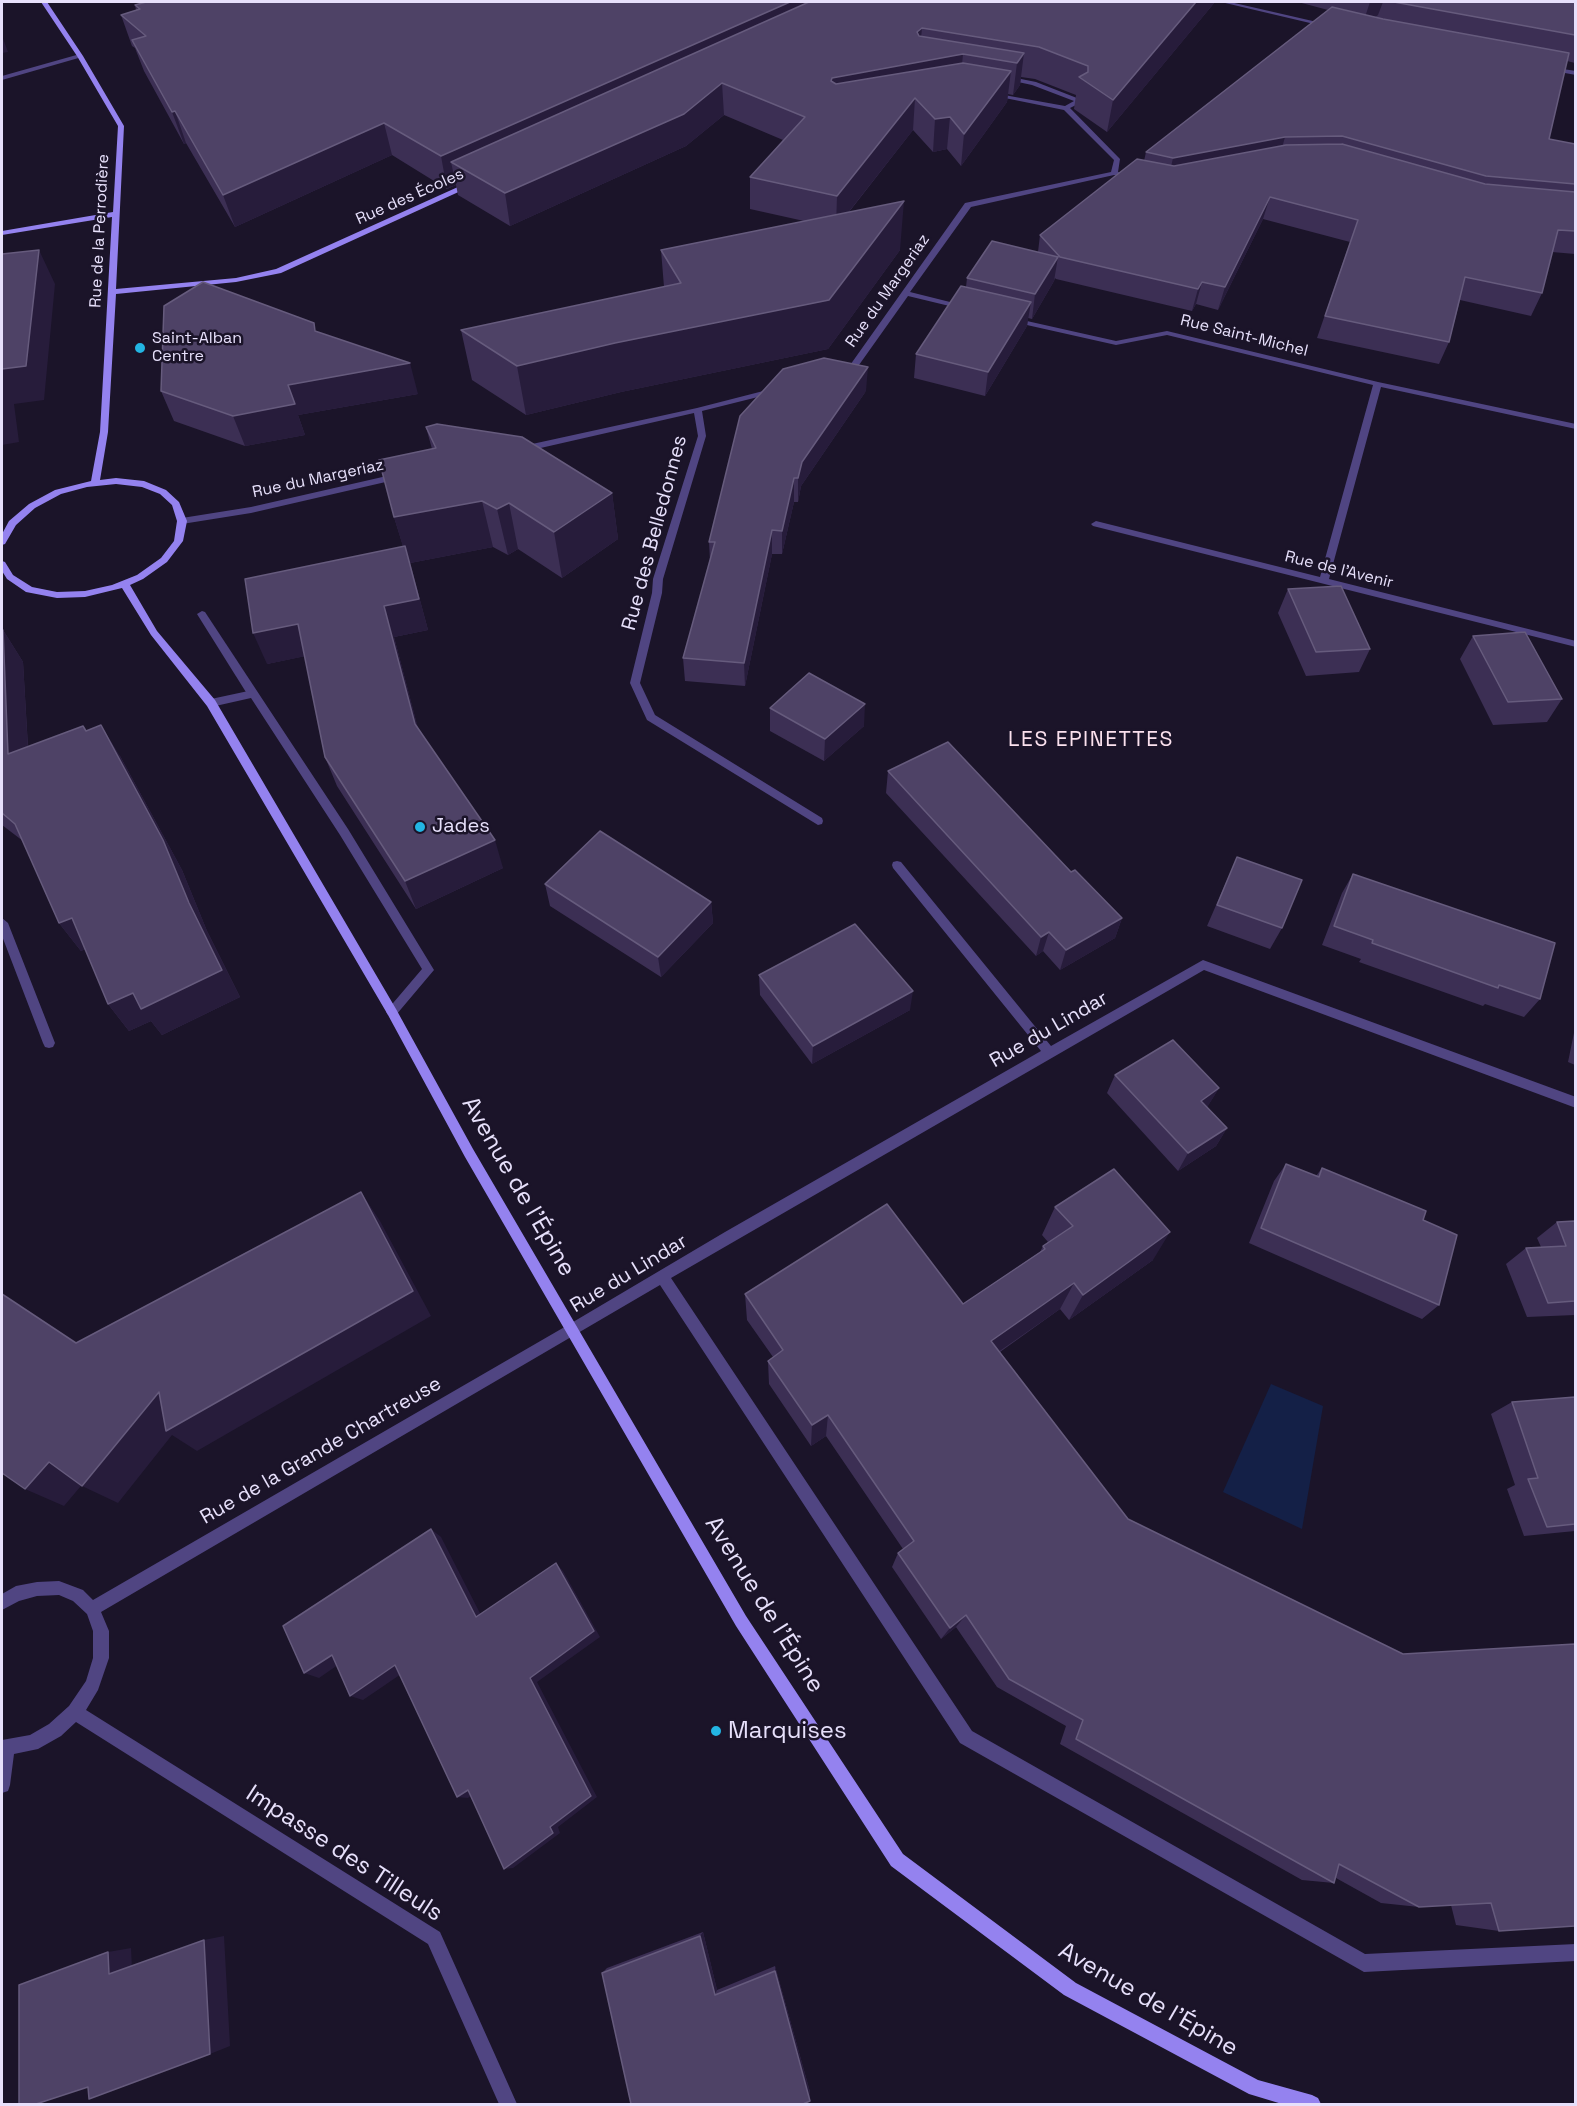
<!DOCTYPE html>
<html>
<head>
<meta charset="utf-8">
<style>
	body { margin:0 }
	#map { position:relative; width:1577px; height:2106px; overflow:hidden; background:#1b1429; font-family:"Space Grotesk",sans-serif }
	canvas { display:block }
	.frame { position:absolute; inset:0; border:3px solid #e7e0fb; pointer-events:none }
</style>
</head>
<body>
<div id="map">
<canvas width="1577" height="2106"></canvas>
<div class="frame"></div>
</div>
<script>
const ctx = document.querySelector('canvas').getContext('2d');
ctx.lineJoin = 'round';
function fillPath(path, color) {
  ctx.fillStyle = color;
  ctx.fill(path, 'evenodd');
}
function toPath(rows) {
  const path = new Path2D();
  for (const r of rows) {
    path.moveTo(r[0], r[1]);
    for (let i = 2; i < r.length; i += 2) path.lineTo(r[i], r[i + 1]);
  }
  return path;
}
function stroke(path, color, width, dash) {
  ctx.strokeStyle = color;
  ctx.lineWidth = width;
  ctx.lineCap = dash ? 'butt' : 'round';
  ctx.setLineDash(dash || []);
  ctx.stroke(path);
}
function write(font, color, halo, rows, align = 'center') {
  ctx.font = font + ' "Space Grotesk",sans-serif';
  ctx.lineWidth = 5;
  ctx.setLineDash([]);
  ctx.textBaseline = 'middle';
  ctx.strokeStyle = halo;
  ctx.fillStyle = color;
  for (const [text, x, y, turn = 0] of rows) {
    ctx.save();
    ctx.translate(x, y);
    ctx.rotate((+turn || 0) * Math.PI / 180);
    ctx.textAlign = isNaN(turn) ? turn : align;
    if (halo) ctx.strokeText(text, 0, 0);
    ctx.fillText(text, 0, 0);
    ctx.restore();
  }
}
fillPath(toPath([
	[1271,1384,1323,1406,1302,1529,1223,1492]
]), '#142047');
fillPath(toPath([
	[202,611,205,612,257,691,257,697,249,697,197,614,202,611]
]), '#504582');
fillPath(toPath([
	[1221,2,1230,2,1330,25,1327,27,1221,2],
	[80,54,82,55,82,57,2,80,2,76,80,54],
	[1550,67,1576,71,1576,75,1548,70,1548,68,1550,67],
	[1006,76,1036,82,1082,100,1082,102,1070,108,1120,159,1118,172,1137,177,1133,179,1114,175,971,207,910,292,966,306,966,310,908,296,854,372,841,374,841,370,848,368,965,203,1111,172,1114,160,1064,110,990,95,993,93,1065,106,1074,101,1032,85,1004,79,1004,77,1006,76],
	[1009,317,1116,341,1167,331,1378,382,1576,424,1576,429,1381,387,1329,579,1576,641,1576,647,1093,526,1091,524,1096,521,1320,577,1373,385,1167,335,1116,345,1009,321,1009,317],
	[775,388,779,390,778,392,702,411,706,436,663,579,662,593,640,683,655,715,822,818,823,821,822,824,818,825,647,720,630,683,652,593,653,579,698,436,694,413,523,452,519,449,523,446,697,408,775,388],
	[400,473,403,474,403,478,251,513,182,524,177,521,182,518,251,507,400,473],
	[253,690,257,691,348,829,434,970,396,1015,388,1015,386,1012,388,1009,422,969,340,835,251,698,211,707,206,703,211,699,253,690],
	[897,861,901,862,1051,1046,1203,960,1576,1097,1576,1108,1204,970,671,1278,972,1731,1365,1954,1576,1944,1576,1961,1364,1972,960,1743,660,1285,101,1612,109,1631,109,1658,98,1690,86,1710,440,1932,517,2104,499,2104,428,1944,76,1722,61,1736,38,1749,14,1754,10,1785,8,1791,2,1793,2,1740,30,1735,49,1724,69,1706,86,1681,93,1658,93,1631,87,1614,73,1601,59,1595,37,1596,19,1601,2,1610,2,1594,16,1586,37,1582,59,1581,83,1590,93,1600,568,1325,725,1232,1041,1051,893,868,892,865,893,862,897,861],
	[2,918,8,923,55,1043,53,1047,49,1048,45,1047,43,1043,2,936,2,918]
]), '#504582');
fillPath(toPath([
	[41,2,47,2,83,56,124,126,116,289,236,278,276,269,469,182,476,184,281,273,236,282,116,294,108,432,100,480,116,478,144,481,166,490,179,502,187,521,183,541,167,562,143,579,130,585,157,631,215,700,396,1009,473,1149,746,1616,903,1854,1076,1983,1258,2080,1312,2095,1318,2098,1321,2104,1282,2104,1249,2094,1064,1995,891,1866,736,1626,465,1157,388,1015,207,706,151,635,122,588,85,597,57,598,26,592,7,579,2,571,2,561,5,562,13,575,32,587,57,592,85,591,112,585,137,575,161,558,174,541,177,521,172,505,160,494,142,487,116,484,87,487,61,494,35,508,16,525,5,544,2,545,2,534,9,521,29,504,55,490,91,481,100,432,112,217,2,235,2,231,113,212,118,126,77,56,41,2]
]), '#9482ef');
fillPath(toPath([
	[1215,2,1107,132,1074,109,1076,95,1035,79,1021,77,1020,85,1013,95,1008,94,1007,102,961,166,947,149,933,152,913,130,849,212,900,250,828,349,621,392,526,415,472,380,461,330,664,287,661,250,804,221,750,209,750,177,783,140,724,115,686,146,510,226,458,195,456,185,447,189,392,155,235,227,186,143,184,144,144,71,135,48,132,46,121,15,136,10,135,5],
	[1298,2,1575,2,1575,63,1567,61,1549,139,1575,144,1575,254,1552,252,1542,293,1531,316,1460,300,1449,342,1439,364,1317,338,1350,242,1263,219,1218,310,1196,304,1192,311,1056,279,1055,278,1054,281,1032,319,1028,318,1027,326,985,396,914,378,916,354,966,287,967,278,1038,252,1040,235,1144,161,1146,152,1328,10],
	[317,332,418,394,298,415,305,435,245,446,174,421,161,391],
	[866,391,801,486,798,502,794,502,782,554,772,554,745,686,685,681,683,658,710,561,709,542],
	[426,427,612,493,618,539,562,578,518,549,508,555,493,547,410,563,428,630,394,637,418,729,503,868,416,909,337,786,325,757,305,656,267,664,403,546,394,517,432,449],
	[1288,589,1370,649,1359,672,1306,676,1278,613],
	[2,630,3,630,23,662,28,747,86,731,120,756,182,870,207,931,240,997,162,1035,151,1021,129,1031,108,1004,85,949,81,951,59,923,23,841,2,825],
	[1473,636,1562,699,1547,722,1493,725,1460,659],
	[770,708,864,726,824,761,770,731],
	[888,771,1071,872,1122,918,1115,938,1060,970,1043,951,1036,956,886,793],
	[1237,857,1282,928,1270,949,1207,926],
	[1353,874,1540,999,1524,1017,1485,1004,1483,1006,1359,962,1361,959,1322,945,1342,893],
	[545,884,711,902,713,923,661,977,550,906],
	[759,975,910,1010,812,1064,760,995],
	[1575,1028,1575,1065,1568,1062],
	[1115,1075,1219,1088,1207,1107,1227,1128,1216,1146,1178,1171,1107,1093],
	[1286,1164,1316,1176,1322,1168,1423,1220,1439,1305,1422,1319,1249,1243,1274,1181],
	[1055,1207,1153,1260,1069,1320,1060,1309,1000,1352,1128,1519,1403,1654,1575,1644,1499,1931,1456,1925,1451,1905,1419,1907,1381,1903,1336,1878,1334,1883,1302,1880,1060,1744,1066,1726,997,1687,956,1627,941,1639,892,1567,898,1553,903,1549,826,1436,811,1446,769,1384,768,1361,773,1357,747,1320,745,1294,963,1304,1040,1252,1043,1246,1048,1242,1042,1235],
	[1575,1221,1575,1315,1527,1317,1506,1264,1526,1248,1541,1247,1537,1238,1557,1222],
	[1575,1397,1575,1531,1524,1536,1507,1489,1515,1485,1491,1414,1512,1402],
	[703,1932,717,1990,775,1966,810,2092,810,2101,602,1973,607,1968]
]), '#3c2f54');
fillPath(toPath([
	[790,2,859,2,451,162,456,185,447,189,441,156],
	[1196,2,1215,2,1107,132,1113,100],
	[1370,2,1383,2,1378,15,1361,29],
	[922,28,919,60,963,54,960,86,832,110,831,81,832,78],
	[2,36,8,52,2,53],
	[1024,53,1020,85,1013,95,1017,63],
	[1011,71,1007,102,961,166,964,134],
	[722,83,724,115,686,146,510,226,505,193],
	[915,98,913,130,836,228,837,196],
	[175,111,186,143,184,144,172,112],
	[950,117,947,149,933,152,935,119],
	[384,123,392,155,235,227,223,195],
	[1285,137,1279,159,1168,180,1173,158],
	[1270,197,1263,219,1218,310,1225,287],
	[904,201,900,250,828,349,621,392,526,415,517,366],
	[39,250,55,284,44,400,14,404,19,442,2,445,2,369],
	[1058,257,1054,281,1032,319,1035,294],
	[1202,282,1196,304,1192,311,1198,289],
	[1031,302,1027,326,985,396,988,372],
	[410,363,418,394,298,415,305,435,245,446,233,416,288,385],
	[868,367,866,391,801,486,798,502,798,478,802,462],
	[794,478,794,502,782,554,782,531],
	[612,493,618,539,562,578,554,532],
	[482,501,493,547,410,563,428,630,394,637,425,754,415,724,384,606,408,563,394,517],
	[509,503,518,549,508,555,497,509],
	[772,530,772,554,745,686,744,663],
	[298,624,311,655,267,664,253,633],
	[3,630,23,662,30,785,8,754],
	[865,704,864,726,824,761,825,739],
	[101,725,120,756,182,870,207,931,240,997,162,1035,151,1021,129,1031,108,1004,133,993],
	[495,840,503,868,416,909,405,881],
	[711,902,713,923,661,977,658,957],
	[72,918,94,946,81,951,59,923],
	[1122,918,1115,938,1060,970,1066,950],
	[1049,932,1043,951,1036,956,1041,937],
	[913,991,910,1010,812,1064,813,1046],
	[1219,1088,1208,1106,1191,1119,1201,1101],
	[1227,1128,1216,1146,1178,1171,1188,1153],
	[361,1192,380,1221,431,1316,197,1451,172,1435,118,1503,82,1486,159,1392],
	[1170,1232,1153,1260,1069,1320,1083,1295],
	[1074,1283,1060,1309,981,1364,991,1341],
	[828,1415,826,1436,811,1446,812,1425],
	[49,1462,86,1480,64,1506,25,1489],
	[431,1529,441,1537,485,1623,476,1617],
	[556,1563,563,1571,600,1637,537,1682,597,1797,558,1827,560,1833,513,1868,504,1869,550,1827,530,1678],
	[966,1615,956,1627,941,1639,950,1628],
	[332,1655,345,1660,319,1678,304,1673],
	[395,1665,407,1670,363,1700,350,1696],
	[468,1790,478,1791,468,1798,457,1797],
	[703,1932,717,1990,715,1995,700,1936],
	[224,1936,230,2046,210,2054,204,1940],
	[131,1948,132,1969,109,1974,108,1952],
	[775,1966,810,2092,810,2101,775,1971]
]), '#271c3b');
const building = toPath([
	[146,2,790,2,441,156,384,123,223,195,175,111,172,112,132,40,146,36,121,15,140,9,135,5,146,2],
	[809,2,1196,2,1113,100,1079,77,1088,72,1088,66,1039,47,922,28,917,32,919,36,1024,53,1017,63,963,54,832,78,831,81,836,84,963,63,1011,71,964,134,950,117,935,119,915,98,837,196,750,177,805,117,722,83,684,114,505,193,451,162,809,2],
	[1394,2,1575,2,1575,35,1394,2],
	[1332,7,1383,19,1569,53,1549,139,1575,144,1575,184,1486,176,1342,136,1285,137,1173,158,1146,152,1332,7],
	[1342,144,1485,184,1575,192,1575,231,1558,230,1542,293,1465,277,1449,342,1325,316,1358,220,1270,197,1225,287,1202,282,1198,289,1060,257,1040,235,1137,159,1174,166,1286,145,1342,144],
	[904,201,829,300,615,343,517,366,461,330,681,283,661,250,904,201],
	[992,241,1058,257,1035,294,967,278,992,241],
	[39,250,26,366,2,369,2,254,39,250],
	[203,282,314,323,315,331,410,363,288,385,295,404,233,416,161,391,164,306,203,282],
	[961,286,1031,302,988,372,916,354,961,286],
	[824,358,868,367,802,462,798,478,794,478,782,531,772,530,744,663,683,658,715,542,709,542,740,416,783,369,824,358],
	[437,424,522,437,612,493,554,532,509,503,497,509,482,501,394,517,379,460,436,448,426,427,437,424],
	[405,546,419,599,384,606,415,724,495,840,405,881,325,757,298,624,253,633,245,579,405,546],
	[1341,586,1370,649,1316,652,1288,589,1341,586],
	[2,630,3,630,8,754,83,726,86,731,101,725,163,840,189,903,222,970,141,1009,133,993,108,1004,72,918,59,923,15,824,2,813,2,630],
	[1525,632,1562,699,1508,702,1473,636,1525,632],
	[809,673,865,704,825,739,770,708,809,673],
	[948,742,1071,872,1075,870,1122,918,1066,950,1049,932,1041,937,888,771,948,742],
	[600,831,711,902,658,957,545,884,600,831],
	[1237,857,1302,880,1282,928,1217,905,1237,857],
	[1353,874,1555,943,1540,999,1499,985,1498,988,1372,943,1373,940,1334,926,1353,874],
	[855,924,913,991,813,1046,759,975,855,924],
	[1173,1040,1219,1088,1201,1101,1227,1128,1188,1153,1115,1075,1173,1040],
	[1286,1164,1319,1177,1322,1168,1426,1211,1423,1220,1457,1235,1439,1305,1261,1228,1286,1164],
	[1114,1169,1170,1232,1083,1295,1074,1283,991,1341,1128,1519,1403,1654,1575,1644,1575,1926,1499,1931,1491,1903,1419,1907,1339,1864,1334,1883,1076,1739,1083,1720,1009,1679,966,1615,950,1628,898,1553,914,1541,828,1415,812,1425,768,1361,783,1350,745,1294,887,1204,963,1304,1045,1249,1043,1246,1073,1226,1055,1207,1114,1169],
	[361,1192,413,1291,166,1431,159,1392,82,1486,49,1462,25,1489,2,1473,2,1294,76,1343,361,1192],
	[1575,1221,1575,1301,1548,1303,1526,1248,1566,1246,1557,1222,1575,1221],
	[1575,1397,1575,1524,1547,1527,1528,1479,1538,1478,1512,1402,1575,1397],
	[431,1529,476,1617,556,1563,594,1631,530,1678,591,1796,550,1827,553,1833,504,1869,468,1790,457,1797,395,1665,350,1696,332,1655,304,1673,283,1626,431,1529],
	[700,1936,715,1995,775,1971,810,2101,803,2104,631,2104,602,1973,700,1936],
	[204,1940,210,2054,89,2099,88,2087,36,2104,19,2104,19,1985,108,1952,109,1974,204,1940]
]);
fillPath(building, '#4e4266');
stroke(building, '#665b7d', 1.5);
for (const [x, y, r, color] of [
	[140,348,6,"#23b5e3"],
	[420,827,6,"#23b5e3"],
	[716,1731,6,"#23b5e3"]
]) {
  const dot = new Path2D();
  dot.arc(x, y, r, 0, 2 * Math.PI);
  ctx.fillStyle = color;
  ctx.fill(dot);
  stroke(dot, '#1b1429', 2);
}
write('16px', '#e7e0fb', '#1b1429', [
	["Rue des Écoles",410,197,-24],
	["Rue de la Perrodière",100,231,-87],
	["Rue du Margeriaz",888,291,-55],
	["Rue Saint-Michel",1244,336,14],
	["Rue du Margeriaz",318,479,-12],
	["Rue de l'Avenir",1339,570,14]
]);
write('16px', '#e7e0fb', '#1b1429', [
	["Saint-Alban",152,339],
	["Centre",152,357]
], 'left');
write('20px', '#e7e0fb', '#1b1429', [
	["Rue des Belledonnes",655,533,-75],
	["Rue du Lindar",1049,1030,-30],
	["Rue du Lindar",629,1274,-31],
	["Rue de la Grande Chartreuse",321,1451,-30]
]);
write('20px', '#e7e0fb', '#1b1429', [
	["Jades",432,827]
], 'left');
ctx.letterSpacing = '1.5px';
write('21px', '#fbe1ee', '#1b1429', [
	["LES EPINETTES",1091,740]
]);
ctx.letterSpacing = '0px';
write('24px', '#e7e0fb', '#1b1429', [
	["Avenue de l'Épine",518,1187,60],
	["Avenue de l'Épine",764,1605,58],
	["Impasse des Tilleuls",344,1854,33],
	["Avenue de l'Épine",1148,2000,30]
]);
write('24px', '#e7e0fb', '#1b1429', [
	["Marquises",728,1731]
], 'left');
</script>
</body>
</html>
